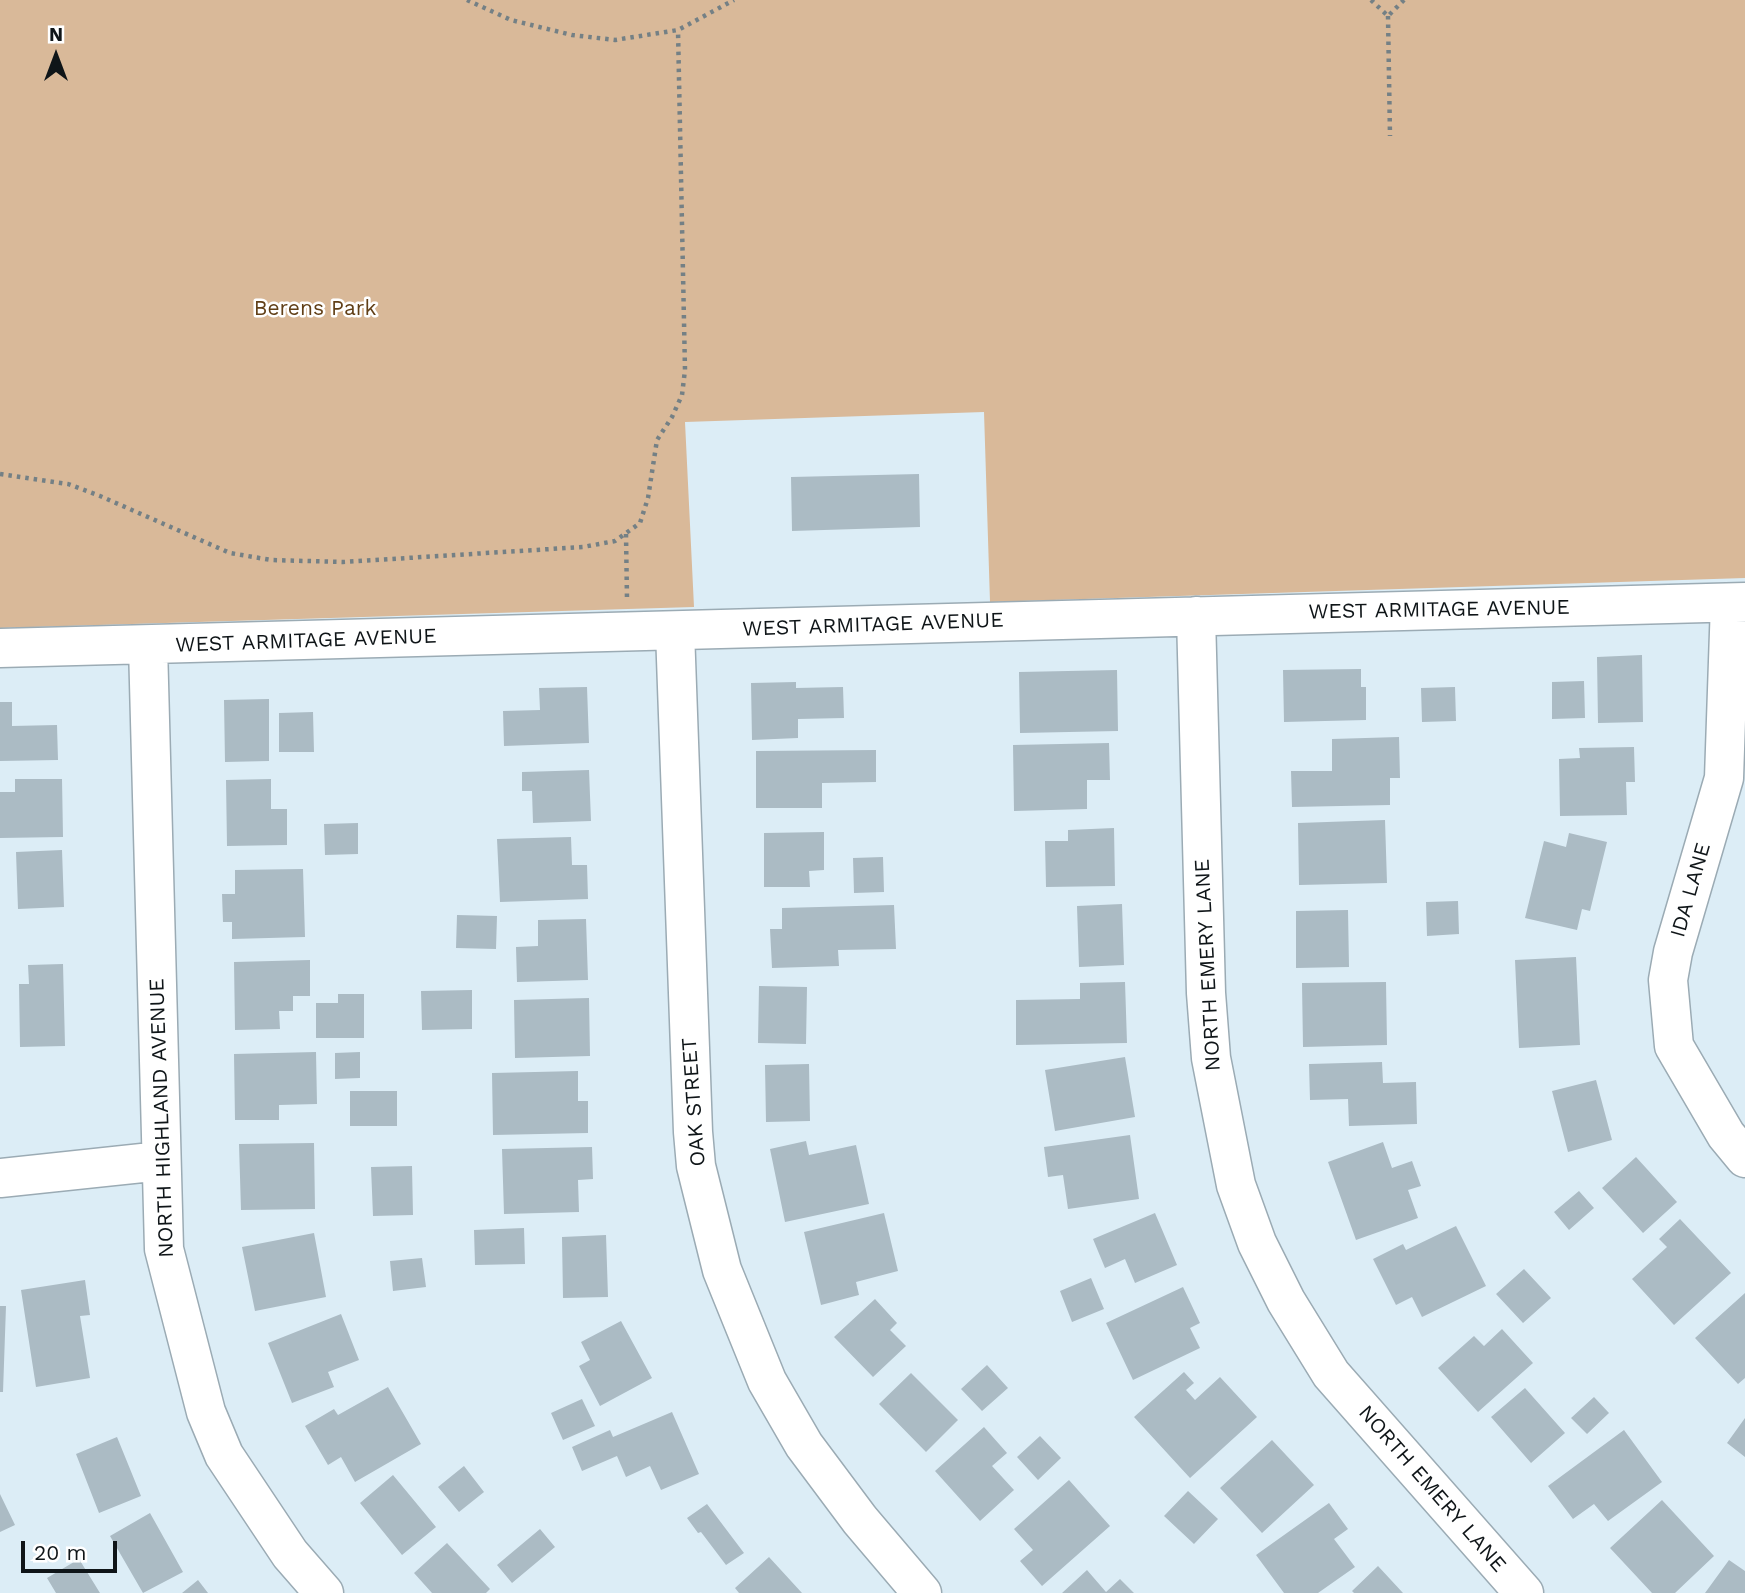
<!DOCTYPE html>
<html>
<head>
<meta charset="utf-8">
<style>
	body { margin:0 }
	#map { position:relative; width:1745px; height:1593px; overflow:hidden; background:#dcedf6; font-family:"Work Sans",sans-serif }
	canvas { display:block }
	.north { position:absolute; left:21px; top:21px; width:70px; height:70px; -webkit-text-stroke:5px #fff; paint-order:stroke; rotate:0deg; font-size:19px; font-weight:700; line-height:28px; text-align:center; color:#0f1518 }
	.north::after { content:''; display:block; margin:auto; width:24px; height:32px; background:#0f1518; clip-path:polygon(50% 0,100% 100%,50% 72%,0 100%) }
	.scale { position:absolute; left:21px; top:1541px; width:96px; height:32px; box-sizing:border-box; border:4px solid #0f1518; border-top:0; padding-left:9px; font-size:21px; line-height:24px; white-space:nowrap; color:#0f1518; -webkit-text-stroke:5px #fff; paint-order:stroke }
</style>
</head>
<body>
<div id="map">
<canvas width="1745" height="1593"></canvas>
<div class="north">N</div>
<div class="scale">20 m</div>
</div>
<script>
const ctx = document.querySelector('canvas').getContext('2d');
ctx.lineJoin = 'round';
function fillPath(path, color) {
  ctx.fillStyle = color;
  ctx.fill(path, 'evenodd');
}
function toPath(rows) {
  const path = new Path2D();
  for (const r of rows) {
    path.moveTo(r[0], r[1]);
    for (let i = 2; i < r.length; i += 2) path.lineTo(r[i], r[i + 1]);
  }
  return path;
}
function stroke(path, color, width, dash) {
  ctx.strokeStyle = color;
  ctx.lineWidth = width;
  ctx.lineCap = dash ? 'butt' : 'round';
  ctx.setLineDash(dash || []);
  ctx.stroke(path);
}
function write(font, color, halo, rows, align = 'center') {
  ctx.font = font + ' "Work Sans",sans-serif';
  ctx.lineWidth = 5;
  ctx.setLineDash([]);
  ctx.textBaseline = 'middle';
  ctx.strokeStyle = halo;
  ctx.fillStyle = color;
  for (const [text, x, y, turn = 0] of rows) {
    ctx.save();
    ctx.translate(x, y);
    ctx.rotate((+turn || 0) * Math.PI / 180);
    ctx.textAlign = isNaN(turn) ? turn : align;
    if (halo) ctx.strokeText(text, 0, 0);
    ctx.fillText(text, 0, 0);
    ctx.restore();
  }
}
fillPath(toPath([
	[0,0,1745,0,1745,578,990,602,984,412,685,422,694,607,0,628]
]), '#d9b999');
fillPath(toPath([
	[919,474,920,527,792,531,791,477],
	[1642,655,1643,722,1598,723,1597,657],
	[1361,669,1361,687,1366,687,1366,720,1284,722,1283,670],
	[1117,670,1118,731,1020,733,1019,672],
	[1584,681,1585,718,1552,719,1552,682],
	[796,682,796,688,843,687,844,718,798,719,798,738,752,740,751,683],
	[587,687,589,743,504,746,503,711,540,710,539,688],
	[1455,687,1456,721,1422,722,1421,688],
	[269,699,269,761,225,762,224,700],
	[0,702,12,702,12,726,57,725,58,760,0,761],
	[313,712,314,752,279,752,279,713],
	[1399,737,1400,778,1390,778,1390,805,1292,807,1291,771,1332,771,1332,739],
	[1109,743,1110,780,1087,780,1087,809,1014,811,1013,745],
	[1634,747,1635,782,1626,782,1627,815,1560,816,1559,759,1580,758,1579,748],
	[876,750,876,782,822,783,822,808,756,808,756,751],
	[589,770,591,821,533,823,532,791,522,791,522,772],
	[15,779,62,779,63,837,0,838,0,792,15,792],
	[271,779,271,809,287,809,287,845,227,846,226,780],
	[1385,820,1387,883,1299,885,1298,823],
	[358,823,358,854,325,855,324,824],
	[1114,828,1115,886,1046,887,1045,841,1068,841,1068,830],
	[824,832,824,870,809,871,810,887,764,887,764,833],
	[1569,833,1607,842,1590,911,1582,909,1577,930,1525,918,1544,841,1566,847],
	[571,837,572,865,587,865,588,899,500,902,497,839],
	[62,850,64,907,18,909,16,852],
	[883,857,884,892,854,893,853,858],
	[303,869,305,937,232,939,232,922,223,922,222,894,235,894,235,870],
	[1458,901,1459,934,1427,936,1426,902],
	[1122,904,1124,965,1079,967,1077,906],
	[894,905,896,949,838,950,839,966,772,968,770,929,782,929,782,908],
	[1348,910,1349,967,1296,968,1296,911],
	[457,915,497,916,496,949,456,948],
	[586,919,588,980,517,982,516,947,538,946,538,920],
	[1576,957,1580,1045,1519,1048,1515,960],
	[310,960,310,996,293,996,293,1011,279,1011,280,1029,235,1030,234,962],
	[63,964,65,1046,20,1047,19,984,29,984,28,965],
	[1125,982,1127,1043,1016,1045,1016,1000,1080,999,1080,983],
	[1386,982,1387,1045,1303,1047,1302,983],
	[759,986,807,987,806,1044,758,1043],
	[472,990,472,1029,422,1030,421,991],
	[338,994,364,994,364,1038,316,1038,316,1003,338,1003],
	[589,998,590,1056,515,1058,514,1000],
	[316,1052,317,1104,279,1105,279,1120,235,1120,234,1054],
	[360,1052,360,1078,335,1079,335,1053],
	[1125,1057,1135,1117,1055,1131,1045,1070],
	[1382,1062,1383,1083,1416,1082,1417,1124,1349,1126,1348,1099,1310,1100,1309,1064],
	[809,1064,810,1121,766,1122,765,1065],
	[578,1071,578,1101,588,1101,588,1133,493,1135,492,1073],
	[1596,1080,1612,1140,1568,1152,1552,1091],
	[350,1091,397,1091,397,1126,350,1126],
	[1130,1135,1139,1199,1068,1209,1063,1175,1048,1177,1044,1147],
	[806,1141,809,1155,856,1145,869,1204,785,1222,770,1149],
	[1383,1142,1392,1168,1412,1161,1421,1186,1408,1190,1418,1218,1356,1240,1328,1162],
	[314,1143,315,1209,241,1210,239,1144],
	[592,1147,593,1179,578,1180,579,1212,504,1214,502,1149],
	[1636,1157,1677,1202,1643,1233,1602,1188],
	[412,1166,413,1215,373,1216,371,1167],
	[1579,1191,1594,1208,1569,1230,1554,1212],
	[884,1213,898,1271,856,1282,859,1295,821,1305,804,1232],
	[1155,1213,1177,1265,1135,1283,1125,1259,1105,1268,1093,1239],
	[1680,1219,1731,1273,1674,1325,1632,1279,1667,1247,1659,1239],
	[1456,1226,1486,1286,1422,1317,1412,1297,1396,1305,1373,1259,1403,1244,1406,1250],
	[524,1228,525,1264,475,1265,474,1230],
	[314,1233,326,1297,255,1311,242,1247],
	[606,1235,608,1297,563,1298,562,1237],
	[422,1258,426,1287,393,1291,390,1261],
	[1524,1269,1551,1298,1523,1323,1496,1294],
	[1091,1278,1104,1309,1072,1322,1060,1291],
	[85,1280,90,1315,80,1316,90,1378,36,1387,21,1290],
	[1183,1287,1200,1323,1190,1328,1200,1348,1133,1380,1106,1323],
	[1745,1293,1745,1378,1738,1384,1695,1338],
	[875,1299,897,1323,890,1330,906,1346,873,1377,834,1337],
	[0,1306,6,1306,3,1392,0,1392],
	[341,1314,359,1360,328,1372,334,1387,292,1403,268,1343],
	[621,1321,652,1378,600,1406,579,1366,590,1360,581,1342],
	[1502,1329,1533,1363,1478,1412,1438,1368,1474,1336,1484,1346],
	[987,1365,1008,1388,982,1411,961,1389],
	[1184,1372,1194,1383,1186,1390,1195,1400,1220,1377,1257,1417,1190,1478,1134,1417],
	[911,1373,958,1420,926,1452,879,1404],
	[388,1387,421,1444,355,1482,341,1457,328,1465,305,1426,334,1409,338,1415],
	[1525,1388,1565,1433,1531,1463,1491,1417],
	[1594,1397,1609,1413,1587,1434,1571,1418],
	[582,1399,595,1426,563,1440,551,1413],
	[672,1412,699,1474,661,1490,650,1466,626,1477,617,1456,582,1471,572,1447,610,1430,613,1437],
	[1745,1418,1745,1457,1727,1443],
	[984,1427,1007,1453,992,1466,1014,1490,980,1521,935,1471],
	[1624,1430,1662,1482,1608,1521,1594,1504,1573,1519,1548,1486],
	[1040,1436,1061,1458,1038,1480,1017,1457],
	[117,1437,141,1496,99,1513,76,1454],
	[1272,1440,1314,1485,1262,1533,1220,1488],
	[464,1466,484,1492,459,1512,438,1487],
	[393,1475,436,1527,402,1555,360,1503],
	[1069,1480,1110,1526,1042,1586,1020,1561,1033,1550,1014,1529],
	[1188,1491,1218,1519,1194,1544,1164,1516],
	[0,1494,15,1525,0,1532],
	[1662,1500,1714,1556,1675,1593,1652,1593,1610,1548],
	[1329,1503,1348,1529,1334,1539,1355,1567,1318,1593,1284,1593,1256,1555],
	[707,1504,744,1553,726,1565,701,1532,698,1533,687,1518],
	[150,1513,183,1572,143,1593,110,1536],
	[540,1529,555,1547,512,1583,497,1565],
	[447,1543,490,1589,486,1593,432,1593,414,1573],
	[769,1557,802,1593,739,1593,735,1588],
	[79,1559,100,1593,56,1593,47,1578],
	[1729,1560,1745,1571,1745,1593,1705,1593],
	[1378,1566,1403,1593,1354,1593,1352,1591],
	[1087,1570,1106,1592,1120,1579,1134,1593,1062,1593],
	[198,1580,208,1593,182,1593]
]), '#abbbc4');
const minor = toPath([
	[1730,603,1724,778,1673,952,1668,980,1674,1046,1726,1135,1745,1158],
	[1196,616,1206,993,1211,1058,1236,1185,1257,1243,1286,1301,1331,1374,1524,1593],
	[675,631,693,1132,696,1166,722,1270,767,1381,804,1445,860,1520,922,1593],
	[148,645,164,1249,206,1412,224,1455,290,1554,324,1593],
	[0,648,1745,602],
	[0,1178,161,1161]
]);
stroke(minor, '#9babb4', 41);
stroke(toPath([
	[467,0,511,20,572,35,615,40,678,30,734,0],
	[1371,0,1388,16,1404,0],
	[1388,16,1390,136],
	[0,474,68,484,100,496,230,553,271,560,343,562,583,547,615,541,640,523,648,498,657,440,672,417,682,395,685,370,678,30],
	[626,534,627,599]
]), '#748085', 4.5, [3.5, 5]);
stroke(minor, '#fff', 38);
write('21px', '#613f17', '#fff', [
	["Berens Park",315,309]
]);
write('21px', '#0f1518', '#fff', [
	["WEST ARMITAGE AVENUE",1439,610,-1],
	["WEST ARMITAGE AVENUE",873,625,-2],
	["WEST ARMITAGE AVENUE",306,641,-2],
	["IDA LANE",1691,890,-74],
	["NORTH EMERY LANE",1208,965,-93],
	["OAK STREET",694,1102,-94],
	["NORTH HIGHLAND AVENUE",162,1118,-92],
	["NORTH EMERY LANE",1432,1489,49]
]);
</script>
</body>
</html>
